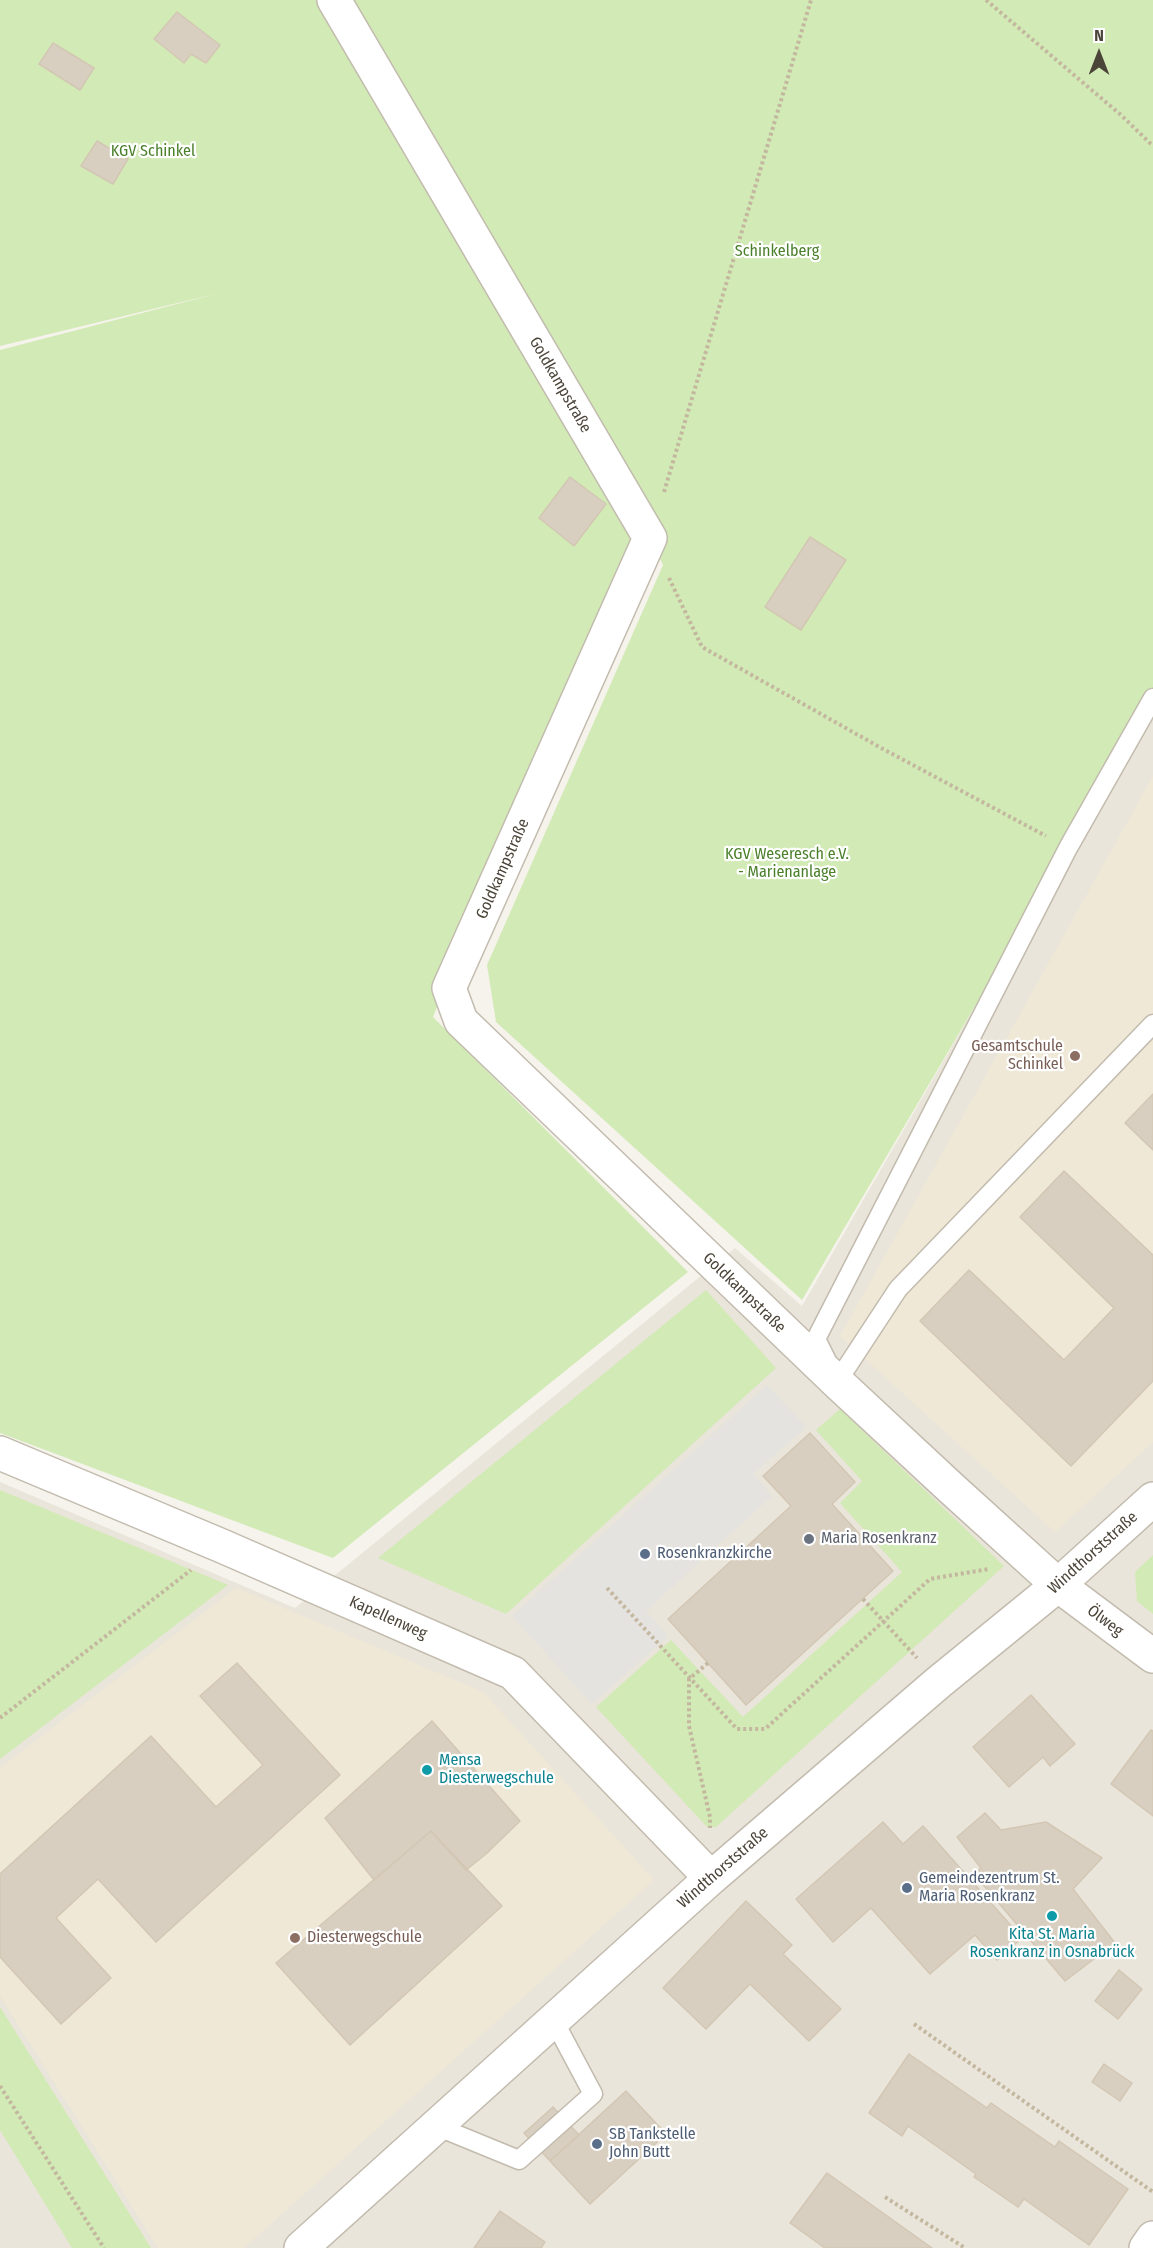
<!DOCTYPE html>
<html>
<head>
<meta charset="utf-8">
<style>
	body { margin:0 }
	#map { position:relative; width:1153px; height:2248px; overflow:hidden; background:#f6f3ec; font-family:"Fira Sans Condensed",sans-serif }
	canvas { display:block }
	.north { position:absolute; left:1069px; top:24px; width:60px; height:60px; -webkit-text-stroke:4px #fff; paint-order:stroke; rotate:0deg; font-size:16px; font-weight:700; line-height:24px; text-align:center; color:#4b4439 }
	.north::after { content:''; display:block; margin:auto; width:21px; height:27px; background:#4b4439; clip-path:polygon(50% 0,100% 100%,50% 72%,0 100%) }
</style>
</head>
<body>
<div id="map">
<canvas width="1153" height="2248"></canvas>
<div class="north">N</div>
</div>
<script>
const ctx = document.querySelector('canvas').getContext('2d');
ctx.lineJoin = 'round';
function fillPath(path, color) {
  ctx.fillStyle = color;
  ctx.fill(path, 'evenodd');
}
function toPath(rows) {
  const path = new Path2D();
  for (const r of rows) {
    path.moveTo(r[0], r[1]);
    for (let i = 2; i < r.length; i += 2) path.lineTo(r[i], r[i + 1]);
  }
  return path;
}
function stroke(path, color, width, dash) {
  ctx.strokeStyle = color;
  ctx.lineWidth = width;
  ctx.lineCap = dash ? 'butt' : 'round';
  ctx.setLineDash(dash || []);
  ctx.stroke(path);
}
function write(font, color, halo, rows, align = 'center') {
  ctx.font = font + ' "Fira Sans Condensed",sans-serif';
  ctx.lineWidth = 4.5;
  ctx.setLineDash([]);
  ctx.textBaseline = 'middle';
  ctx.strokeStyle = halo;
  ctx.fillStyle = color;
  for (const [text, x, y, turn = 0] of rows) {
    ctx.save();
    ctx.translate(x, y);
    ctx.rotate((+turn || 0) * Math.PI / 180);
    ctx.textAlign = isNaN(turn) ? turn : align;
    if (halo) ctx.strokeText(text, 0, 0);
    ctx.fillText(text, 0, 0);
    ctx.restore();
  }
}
fillPath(toPath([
	[1153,698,1153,2248,0,2248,0,1482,295,1608,735,1248,802,1306]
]), '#eae5da');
fillPath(toPath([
	[1153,776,1153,1442,1055,1532,840,1336],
	[236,1588,483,1692,654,1880,244,2248,158,2248,0,1996,0,1768]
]), '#efe8d6');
fillPath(toPath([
	[0,0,316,0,633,535,549,721,433,1017,688,1272,333,1558,0,1433,0,350,219,293,0,346],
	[342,0,1153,0,1153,698,1068,848,802,1300,496,1022,487,965,663,565,650,538],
	[706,1290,776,1368,506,1614,378,1558],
	[840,1409,1004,1566,716,1827,707,1827,596,1707,671,1640,743,1717,902,1572,840,1503,862,1481,816,1430],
	[0,1490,228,1585,0,1759],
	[1153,1555,1153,1614,1137,1601,1135,1572],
	[0,2007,151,2248,72,2248,0,2130]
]), '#d2eab5');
fillPath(toPath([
	[767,1385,806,1427,753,1474,772,1496,646,1611,668,1636,592,1704,512,1616]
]), '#e5e3e0');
const building = toPath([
	[177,12,220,45,206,63,191,54,184,63,154,39,177,12],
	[53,43,94,68,80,90,39,64,53,43],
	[97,141,128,159,113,184,81,166,97,141],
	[570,477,606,504,574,546,539,518,570,477],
	[810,537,846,560,801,630,765,607,810,537],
	[1153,1094,1153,1150,1125,1123,1153,1094],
	[1064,1171,1153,1255,1153,1381,1071,1466,920,1321,969,1270,1064,1360,1114,1308,1020,1217,1064,1171],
	[810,1433,855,1482,832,1504,893,1571,746,1705,668,1619,791,1506,763,1476,810,1433],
	[237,1663,340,1775,156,1942,98,1879,56,1918,111,1978,61,2024,0,1957,0,1874,151,1736,216,1807,263,1765,200,1696,237,1663],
	[1031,1695,1075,1744,1050,1766,1043,1757,1009,1787,973,1747,1031,1695],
	[432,1721,520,1821,486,1854,466,1870,431,1831,374,1880,325,1818,432,1721],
	[1151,1730,1153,1731,1153,1816,1111,1784,1151,1730],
	[985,1813,1001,1830,1046,1822,1102,1858,1073,1889,1115,1943,1065,1981,974,1874,981,1868,957,1837,985,1813],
	[883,1822,903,1844,923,1826,1022,1938,997,1960,975,1935,930,1974,871,1908,833,1942,796,1899,883,1822],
	[431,1831,502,1906,350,2045,276,1963,431,1831],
	[746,1901,792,1945,783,1954,841,2009,809,2041,750,1984,706,2029,663,1988,746,1901],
	[1119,1970,1142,1989,1118,2019,1095,2001,1119,1970],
	[909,2054,987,2108,991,2103,1055,2147,1059,2141,1128,2189,1089,2245,1024,2199,1018,2207,974,2177,976,2174,908,2126,902,2136,869,2113,909,2054],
	[1104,2064,1132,2083,1120,2101,1092,2082,1104,2064],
	[626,2091,666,2134,590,2204,550,2161,626,2091],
	[553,2107,579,2135,550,2161,524,2133,553,2107],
	[827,2173,932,2248,825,2248,790,2223,827,2173],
	[500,2211,545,2242,541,2248,474,2248,500,2211]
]);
fillPath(building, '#d8cfc1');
stroke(building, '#d3c7b4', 1.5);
const lane = toPath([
	[826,1359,816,1339,1068,848,1153,698],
	[837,1382,898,1289,1153,1024],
	[436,2126,519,2160,593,2094,553,2019]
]);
const street = toPath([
	[334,0,650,538,449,988,461,1021,837,1382,951,1488,1058,1585,1153,1656],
	[0,1453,222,1546,513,1673,711,1878],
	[301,2248,711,1878,939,1682,1058,1585,1153,1499],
	[1146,2248,1153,2238]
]);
stroke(lane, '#c2bbae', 21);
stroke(street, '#c2bbae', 36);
stroke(toPath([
	[986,0,1121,115,1153,146],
	[664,492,811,0],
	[669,578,702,647,883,749,1046,836],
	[607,1588,737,1729,765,1729,930,1579,989,1569],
	[863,1599,917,1658],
	[708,1663,689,1679,689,1726,710,1817,710,1828],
	[0,1718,191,1570],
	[914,2024,1153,2192],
	[0,2086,104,2248],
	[885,2197,965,2248]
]), '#c4b79f', 4, [3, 3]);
stroke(lane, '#fff', 18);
stroke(street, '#fff', 33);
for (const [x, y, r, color] of [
	[1075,1056,6,"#8d6e63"],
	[809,1539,6,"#6b7280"],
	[645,1554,6,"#5c6f8a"],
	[427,1770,6,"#0f9aa8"],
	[907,1888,6,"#5c6f8a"],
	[1052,1916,6,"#0f9aa8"],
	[295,1938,6,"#8d6e63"],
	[597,2144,6,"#5c6f8a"]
]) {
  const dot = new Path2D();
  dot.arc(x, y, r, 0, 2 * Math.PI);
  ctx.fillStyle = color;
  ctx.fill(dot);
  stroke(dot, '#fff', 2);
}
write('16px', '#4a7f2a', '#fff', [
	["KGV Schinkel",153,152],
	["Schinkelberg",777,252],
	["KGV Weseresch e.V.",787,855],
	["- Marienanlage",787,873]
]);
write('16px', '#4b4439', '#fff', [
	["Goldkampstraße",560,385,60],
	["Goldkampstraße",503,869,-66],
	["Goldkampstraße",744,1293,44],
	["Windthorststraße",1093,1553,-42],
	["Kapellenweg",388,1618,24],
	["Ölweg",1105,1621,37],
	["Windthorststraße",723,1868,-41]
]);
write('16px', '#785e54', '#fff', [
	["Gesamtschule",1063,1047],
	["Schinkel",1063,1065],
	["Diesterwegschule",307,1938,"left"]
], 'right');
write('16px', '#5b616d', '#fff', [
	["Maria Rosenkranz",821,1539]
], 'left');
write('16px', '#4e5e75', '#fff', [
	["Rosenkranzkirche",657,1554],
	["Gemeindezentrum St.",919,1879],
	["Maria Rosenkranz",919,1897],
	["SB Tankstelle",609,2135],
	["John Butt",609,2153]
], 'left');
write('16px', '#0d838f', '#fff', [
	["Mensa",439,1761],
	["Diesterwegschule",439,1779],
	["Kita St. Maria",1052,1935,"center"],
	["Rosenkranz in Osnabrück",1052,1953,"center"]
], 'left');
</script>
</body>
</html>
